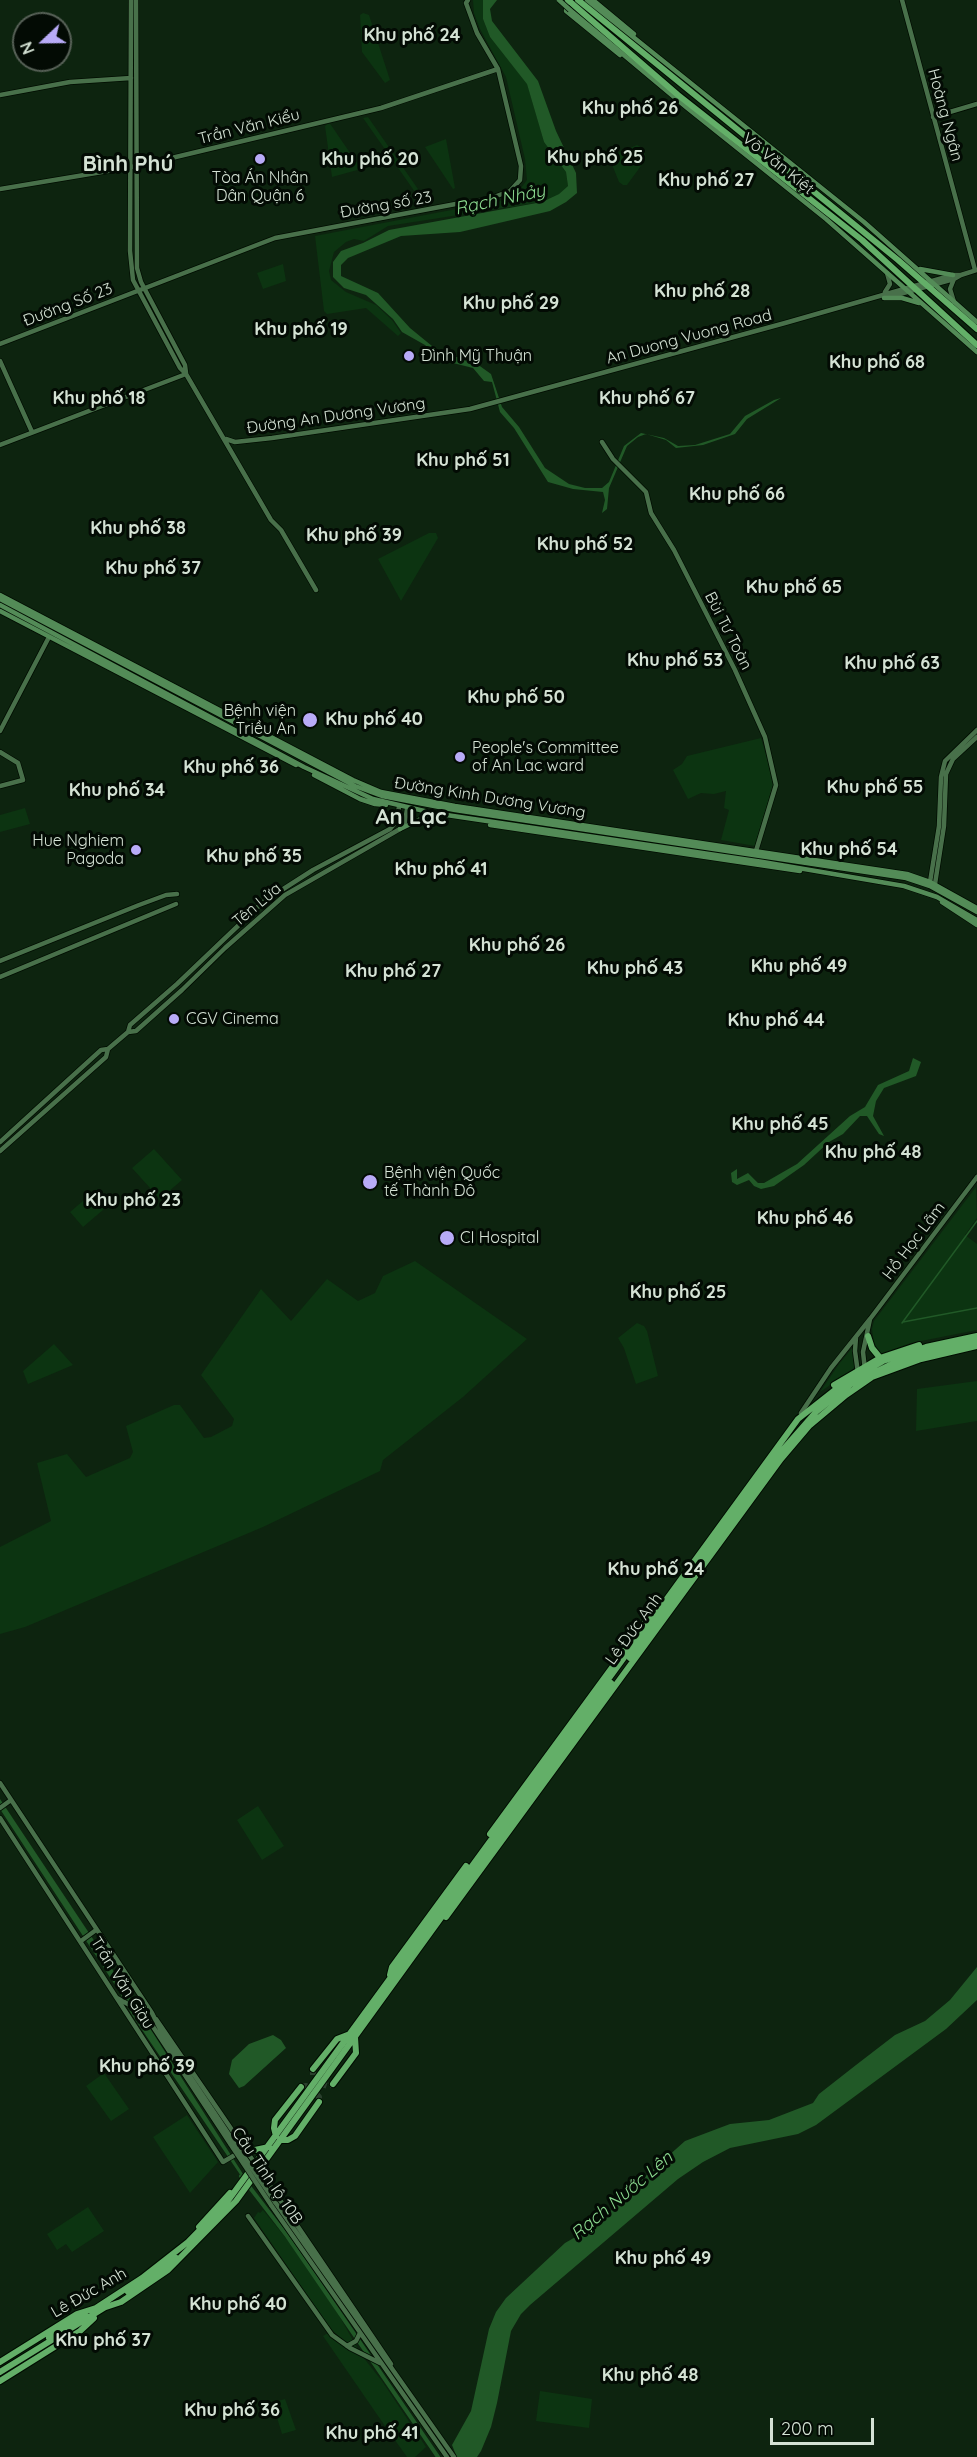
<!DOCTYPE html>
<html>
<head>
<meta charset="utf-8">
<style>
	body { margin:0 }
	#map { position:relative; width:977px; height:2457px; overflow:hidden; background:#0d240f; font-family:Quicksand,sans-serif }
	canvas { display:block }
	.north { position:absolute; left:12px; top:12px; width:60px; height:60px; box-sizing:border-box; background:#030b04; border:2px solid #576157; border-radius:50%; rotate:248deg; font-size:16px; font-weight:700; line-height:24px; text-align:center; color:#d4e2d4 }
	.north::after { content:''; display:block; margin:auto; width:21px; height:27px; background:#b8abf7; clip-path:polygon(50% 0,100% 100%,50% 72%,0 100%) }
	.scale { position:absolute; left:770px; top:2418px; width:104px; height:27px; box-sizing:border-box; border:3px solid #d4e2d4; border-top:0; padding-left:8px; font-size:18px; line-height:21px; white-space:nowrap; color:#d4e2d4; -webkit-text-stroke:4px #030b04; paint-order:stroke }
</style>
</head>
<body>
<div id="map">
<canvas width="977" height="2457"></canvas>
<div class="north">N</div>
<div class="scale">200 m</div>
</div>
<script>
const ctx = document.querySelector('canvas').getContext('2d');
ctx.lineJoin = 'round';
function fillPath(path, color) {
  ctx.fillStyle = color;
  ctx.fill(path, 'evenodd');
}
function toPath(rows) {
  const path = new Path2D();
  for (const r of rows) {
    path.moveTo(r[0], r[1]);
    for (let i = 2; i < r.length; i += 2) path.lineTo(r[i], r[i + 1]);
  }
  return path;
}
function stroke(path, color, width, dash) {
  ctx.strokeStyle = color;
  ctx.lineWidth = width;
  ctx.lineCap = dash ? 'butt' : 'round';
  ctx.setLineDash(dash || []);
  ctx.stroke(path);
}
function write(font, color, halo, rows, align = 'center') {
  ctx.font = font + ' Quicksand,sans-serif';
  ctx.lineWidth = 6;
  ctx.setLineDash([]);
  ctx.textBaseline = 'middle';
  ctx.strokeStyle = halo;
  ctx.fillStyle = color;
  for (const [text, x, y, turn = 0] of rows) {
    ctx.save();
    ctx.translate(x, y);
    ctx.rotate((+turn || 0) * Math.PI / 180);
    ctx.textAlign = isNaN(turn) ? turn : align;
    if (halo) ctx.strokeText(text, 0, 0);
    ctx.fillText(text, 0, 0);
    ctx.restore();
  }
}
fillPath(toPath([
	[473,0,483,0,483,19,490,37,527,83,544,142,566,172,568,186,559,194,542,202,388,226,364,241,354,239,346,242,334,252,329,271,331,280,346,292,376,305,392,320,401,333,398,336,366,308,327,314,324,311,315,236,504,200,517,193,527,180,525,159,506,77,480,29,474,13],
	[363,13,369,15,390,80,385,83,362,52,360,15],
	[368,117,427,202,422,202,363,118],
	[329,123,331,125,361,169,332,177,325,126],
	[446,139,455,188,453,189,425,147],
	[637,145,644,149,646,159,627,185,623,185,619,182,609,157],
	[283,264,286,281,263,289,257,273],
	[429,533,436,533,438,538,401,601,378,559],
	[761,738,774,782,755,846,721,840,729,810,724,808,726,791,714,794,701,793,688,799,673,770,682,764,687,756],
	[25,808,30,824,0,832,0,815],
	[154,1149,182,1180,160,1199,132,1168],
	[976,1187,977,1218,965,1235,977,1244,977,1330,911,1343,880,1354,874,1343,872,1329,874,1321],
	[97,1189,110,1204,83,1227,70,1212],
	[415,1261,527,1339,463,1397,383,1460,380,1471,263,1527,25,1627,0,1634,0,1547,51,1521,37,1463,67,1454,86,1477,130,1458,133,1452,126,1426,174,1405,180,1405,204,1438,211,1437,232,1426,234,1419,201,1375,261,1289,291,1321,327,1279,358,1301,375,1293,383,1276],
	[637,1323,644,1326,647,1331,658,1376,636,1384,624,1348,618,1338],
	[54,1344,73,1365,28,1384,23,1371],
	[853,1347,854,1369,820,1392,839,1364],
	[977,1381,977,1421,916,1431,917,1389],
	[258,1806,284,1846,262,1860,237,1820],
	[104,2073,129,2109,111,2121,86,2086],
	[187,2115,218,2162,190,2193,153,2137],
	[88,2207,104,2231,72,2252,66,2244,57,2250,47,2234],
	[263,2210,289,2242,337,2312,359,2351,343,2340,330,2328,254,2218,258,2212,260,2213],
	[328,2333,338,2342,363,2357,382,2381,426,2447,415,2457,407,2457,387,2429,323,2336],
	[540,2391,592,2399,589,2428,536,2421],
	[285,2399,296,2430,282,2434,275,2411,270,2412,268,2404]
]), '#0c3411');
fillPath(toPath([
	[483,0,497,0,490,9,492,21,538,81,556,131,576,173,577,193,566,202,550,211,486,226,460,232,401,236,348,258,341,265,341,276,378,293,410,328,443,355,470,359,491,374,502,407,519,427,545,468,569,484,585,488,602,488,609,482,624,446,641,433,664,438,678,446,695,445,730,434,745,416,774,400,781,398,747,419,735,434,703,445,676,448,666,440,646,434,638,437,627,446,609,488,607,509,602,513,605,500,603,492,573,489,548,482,514,428,500,412,492,382,484,381,473,368,441,360,425,345,402,332,393,319,366,295,344,288,333,277,333,262,341,251,363,243,389,230,542,202,559,194,568,186,566,172,544,142,527,84,490,37,483,19],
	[913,1058,921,1062,916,1076,884,1088,876,1101,873,1116,884,1136,879,1134,867,1116,860,1116,843,1134,829,1142,804,1165,774,1186,761,1189,754,1186,749,1180,737,1185,732,1182,731,1173,737,1169,737,1179,748,1173,758,1183,764,1183,797,1164,850,1116,865,1107,878,1085,909,1071],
	[0,1799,93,1939,243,2174,241,2176,132,2015,117,1988,0,1809],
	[977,1967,977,2000,946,2029,816,2125,798,2134,730,2148,703,2162,678,2179,530,2305,521,2314,511,2331,497,2403,491,2427,481,2451,477,2457,450,2457,456,2455,452,2445,471,2411,489,2329,496,2312,506,2298,565,2243,598,2224,639,2182,685,2141,730,2124,769,2120,813,2103,819,2094,856,2065,895,2035,925,2021,950,2000],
	[273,2035,281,2040,286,2048,244,2086,239,2088,229,2074,232,2060,249,2044]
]), '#215927');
stroke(toPath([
	[903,1322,977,1308],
	[902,1323,977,1221]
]), '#215927', 1.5);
stroke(toPath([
	[241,2176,287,2236,438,2457]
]), '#215927', 4);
stroke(toPath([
	[313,2069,313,2075,319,2083,328,2086,333,2084],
	[301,2087,306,2086,312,2089,319,2097,319,2102]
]), '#2b402d', 6, [6, 3]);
const secondary = toPath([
	[131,0,130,251,133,280,180,368,186,374,271,520,281,530,316,590],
	[136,0,137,268,141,282,185,365,186,373],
	[902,0,975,270],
	[0,95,70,82,131,78],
	[933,117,977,104],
	[0,189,138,166,381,108,498,69],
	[885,292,890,284,887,273],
	[889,297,954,279,961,275],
	[954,302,950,289,954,279],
	[0,344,275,238,461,203,486,200,510,191,520,180,521,166,498,69,477,33,466,3,468,0],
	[0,361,32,432],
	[226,439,235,442,272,438,470,409,785,323,953,275,961,275,977,270],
	[602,442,613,459,646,492,651,513,674,550,735,670,765,737,776,785,756,851],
	[0,445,186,374],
	[0,731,49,637],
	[0,752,18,763,23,780,0,786],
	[930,882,939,826,941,777,945,761,977,730],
	[935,884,944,826,946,774,953,759,977,737],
	[0,961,139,905,166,895,177,894],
	[0,977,176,904],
	[128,1032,136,1031,182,990,225,948,285,895,400,829,405,822,407,809],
	[0,1142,101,1050,108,1049,128,1032,130,1025,177,984,263,902,313,870,390,829,396,822,399,807],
	[0,1151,106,1057,108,1049],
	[856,1337,855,1351,858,1373],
	[865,1370,863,1352,870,1319],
	[801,1413,831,1368,870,1319,977,1177],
	[0,1783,152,2013,166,2041,234,2142],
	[0,1808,11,1800],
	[0,1818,223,2162,240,2152],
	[81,1941,96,1930],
	[117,1998,144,2013,231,2145],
	[156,2019,256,2165],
	[259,2169,391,2364],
	[275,2202,454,2457],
	[271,2205,447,2457],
	[248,2216,332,2335,350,2348,380,2363],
	[347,2346,356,2341,360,2333]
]);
const primary = toPath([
	[567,0,566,11,620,55],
	[587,0,864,222,977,322],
	[593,0,634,34],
	[570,10,686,107,826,219,977,352],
	[920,269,953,275],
	[884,298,902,298,919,303],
	[0,595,353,780,381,792,455,806,907,874,930,882,977,908],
	[0,599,355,786,382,796,455,810,906,878,930,886,977,912],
	[0,605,304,767,373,799,433,813,763,862,904,886,937,897,977,920],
	[0,611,296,765],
	[314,775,360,799,375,804,386,805],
	[490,825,800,871],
	[400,829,433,813],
	[942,902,977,925]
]);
const highway = toPath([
	[568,0,678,95,862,240,977,345],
	[578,0,898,260,977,329],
	[868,1336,872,1348,881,1359],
	[834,1385,880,1358,919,1345],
	[630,1658,780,1453,816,1412,851,1384,890,1365,916,1355,977,1342],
	[490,1834,649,1617],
	[446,1917,781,1459,809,1426,846,1395,872,1377,921,1359,977,1346],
	[390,1975,392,1967,466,1866],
	[313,2069,337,2039,350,2034],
	[333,2084,356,2053,355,2037],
	[276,2136,274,2128,275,2120,301,2087],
	[281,2140,288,2140,295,2136,319,2102],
	[245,2149,255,2150,269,2147],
	[199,2227,230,2193],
	[128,2292,176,2258],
	[106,2307,121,2302,168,2270,236,2201,611,1683],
	[49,2338,85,2314],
	[0,2362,77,2314,96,2308,142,2278,188,2242,227,2202,798,1419,845,1382,883,1361,926,1347,977,1336],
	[0,2372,107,2306],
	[0,2381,80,2331,94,2318]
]);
stroke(secondary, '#000d00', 6);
stroke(primary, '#000d00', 6);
stroke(highway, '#000d00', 8);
stroke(secondary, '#48704a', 4.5);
stroke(primary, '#538b57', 4.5);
stroke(highway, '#63af68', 6);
const secondaryBridge = toPath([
	[234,2142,275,2202],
	[231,2145,271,2205]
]);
const primaryBridge = toPath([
	[559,0,570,10]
]);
stroke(secondaryBridge, '#000d00', 6, []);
stroke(primaryBridge, '#000d00', 6, []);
stroke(secondaryBridge, '#48704a', 4.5);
stroke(primaryBridge, '#538b57', 4.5);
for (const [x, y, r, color] of [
	[260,159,6,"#b8abf7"],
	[409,356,6,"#b8abf7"],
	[310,720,8,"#b8abf7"],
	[460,757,6,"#b8abf7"],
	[136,850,6,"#b8abf7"],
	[174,1019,6,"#b8abf7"],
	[370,1182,8,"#b8abf7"],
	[447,1238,8,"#b8abf7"]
]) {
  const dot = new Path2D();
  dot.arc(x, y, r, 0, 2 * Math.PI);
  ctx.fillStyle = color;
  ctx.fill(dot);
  stroke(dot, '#030b04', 2);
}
write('16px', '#d4e2d4', '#030b04', [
	["Hoàng Ngân",945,115,75],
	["Trần Văn Kiểu",249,127,-14],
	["Võ Văn Kiệt",778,164,39],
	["Đường số 23",386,205,-10],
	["Đường Số 23",68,305,-21],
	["An Duong Vuong Road",689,337,-15],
	["Đường An Dương Vương",336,416,-8],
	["Bùi Tư Toàn",728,631,63],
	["Đường Kinh Dương Vương",490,798,9],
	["Tên Lửa",257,905,-40],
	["Hồ Học Lãm",914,1241,-53],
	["Lê Đức Anh",634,1629,-54],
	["Trần Văn Giàu",122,1983,58],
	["Cầu Tỉnh lộ 10B",267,2176,56],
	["Lê Đức Anh",89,2293,-30]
]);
write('16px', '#d4e2d4', '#030b04', [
	["Tòa Án Nhân",260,178,"center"],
	["Dân Quận 6",260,196,"center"],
	["Đình Mỹ Thuận",421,356],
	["Bệnh viện",296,711,"right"],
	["Triều An",296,729,"right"],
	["People's Committee",472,748],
	["of An Lac ward",472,766],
	["Hue Nghiem",124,841,"right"],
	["Pagoda",124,859,"right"],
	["CGV Cinema",186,1019],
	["Bệnh viện Quốc",384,1173],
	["tế Thành Đô",384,1191],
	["CI Hospital",460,1238]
], 'left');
write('bold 18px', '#d4e2d4', '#030b04', [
	["Khu phố 24",412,36],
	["Khu phố 26",630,109],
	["Khu phố 25",595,158],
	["Khu phố 20",370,160],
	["Khu phố 27",706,181],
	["Khu phố 28",702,292],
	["Khu phố 29",511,304],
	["Khu phố 19",301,330],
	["Khu phố 68",877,363],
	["Khu phố 18",99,399],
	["Khu phố 67",647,399],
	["Khu phố 51",463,461],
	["Khu phố 66",737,495],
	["Khu phố 38",138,529],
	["Khu phố 39",354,536],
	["Khu phố 52",585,545],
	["Khu phố 37",153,569],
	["Khu phố 65",794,588],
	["Khu phố 53",675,661],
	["Khu phố 63",892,664],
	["Khu phố 50",516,698],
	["Khu phố 40",374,720],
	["Khu phố 36",231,768],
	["Khu phố 55",875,788],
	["Khu phố 34",117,791],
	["Khu phố 54",849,850],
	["Khu phố 35",254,857],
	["Khu phố 41",441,870],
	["Khu phố 26",517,946],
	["Khu phố 49",799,967],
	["Khu phố 43",635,969],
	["Khu phố 27",393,972],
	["Khu phố 44",776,1021],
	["Khu phố 45",780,1125],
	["Khu phố 48",873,1153],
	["Khu phố 23",133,1201],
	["Khu phố 46",805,1219],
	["Khu phố 25",678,1293],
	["Khu phố 24",656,1570],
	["Khu phố 39",147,2067],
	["Khu phố 49",663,2259],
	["Khu phố 40",238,2305],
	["Khu phố 37",103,2341],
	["Khu phố 48",650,2376],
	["Khu phố 36",232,2411],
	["Khu phố 41",372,2434]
]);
write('italic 18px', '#8cdb90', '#030b04', [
	["Rạch Nhảy",500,200,-12],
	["Rạch Nước Lên",622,2196,-40]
]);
write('bold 22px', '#d4e2d4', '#030b04', [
	["Bình Phú",128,164],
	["An Lạc",411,817]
]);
</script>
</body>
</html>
